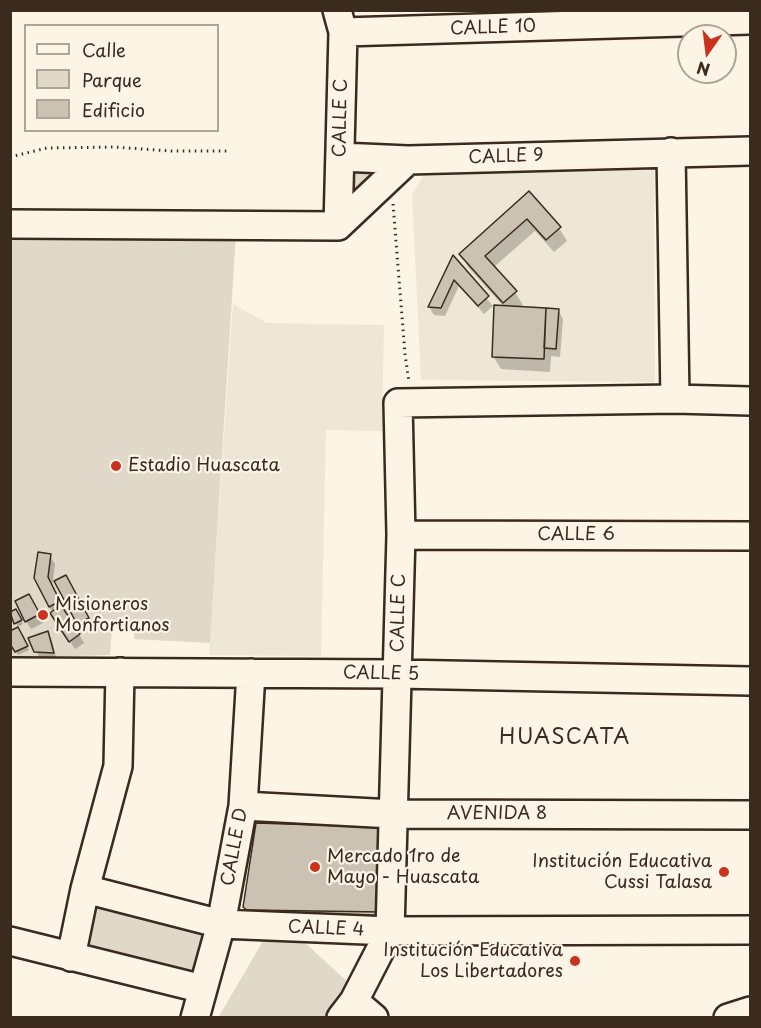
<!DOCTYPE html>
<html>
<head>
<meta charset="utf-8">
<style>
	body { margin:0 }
	#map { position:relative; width:761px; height:1028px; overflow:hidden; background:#fcf5e5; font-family:"Playpen Sans",sans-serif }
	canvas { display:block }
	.frame { position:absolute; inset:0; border:12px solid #3b2a1e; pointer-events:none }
	.legend { position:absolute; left:24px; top:24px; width:195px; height:108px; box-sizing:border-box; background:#fcf5e5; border:2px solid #afa495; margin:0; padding:8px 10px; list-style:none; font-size:18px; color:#3b2a1e }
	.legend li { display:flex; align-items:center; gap:12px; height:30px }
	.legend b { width:30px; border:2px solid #afa495 }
	.north { position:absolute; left:677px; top:24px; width:60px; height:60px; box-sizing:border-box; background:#fcf5e5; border:2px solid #afa495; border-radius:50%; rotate:194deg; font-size:16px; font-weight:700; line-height:24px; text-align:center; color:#3b2a1e }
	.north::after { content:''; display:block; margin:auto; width:21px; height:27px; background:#c8321e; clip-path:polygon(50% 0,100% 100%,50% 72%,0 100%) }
</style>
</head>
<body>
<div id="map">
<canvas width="761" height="1028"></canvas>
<div class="frame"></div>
<ul class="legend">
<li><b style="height:8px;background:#fcf5e5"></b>Calle</li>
<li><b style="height:16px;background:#e0d8c8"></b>Parque</li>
<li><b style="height:16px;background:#ccc2b3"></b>Edificio</li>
</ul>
<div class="north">N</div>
</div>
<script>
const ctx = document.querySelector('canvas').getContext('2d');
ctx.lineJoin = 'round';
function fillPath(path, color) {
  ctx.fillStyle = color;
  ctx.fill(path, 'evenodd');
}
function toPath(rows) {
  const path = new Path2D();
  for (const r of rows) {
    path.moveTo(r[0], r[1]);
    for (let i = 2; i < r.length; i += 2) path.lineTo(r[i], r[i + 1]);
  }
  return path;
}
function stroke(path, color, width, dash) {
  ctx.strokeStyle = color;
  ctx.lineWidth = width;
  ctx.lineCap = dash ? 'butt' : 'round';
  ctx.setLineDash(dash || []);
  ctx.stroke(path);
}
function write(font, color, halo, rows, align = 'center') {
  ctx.font = font + ' "Playpen Sans",sans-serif';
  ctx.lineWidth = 4.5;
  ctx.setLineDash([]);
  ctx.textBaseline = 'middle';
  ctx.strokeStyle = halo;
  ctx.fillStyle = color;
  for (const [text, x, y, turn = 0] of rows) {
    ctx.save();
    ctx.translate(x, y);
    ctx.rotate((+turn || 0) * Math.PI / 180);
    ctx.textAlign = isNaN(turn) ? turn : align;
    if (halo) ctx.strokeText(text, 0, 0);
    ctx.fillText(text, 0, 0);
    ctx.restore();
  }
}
fillPath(toPath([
	[654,167,655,382,421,380,412,195,423,176],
	[233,304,267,323,384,325,382,431,326,430,321,656,209,655]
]), '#eee6d6');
fillPath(toPath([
	[347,165,386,169,347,199],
	[236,235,210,643,134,639,135,629,112,627,110,655,11,658,10,239,14,236],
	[96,898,206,925,193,978,83,950],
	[263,941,304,942,351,985,325,1017,218,1018]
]), '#e0d8c8');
fillPath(toPath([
	[529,194,559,228,567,241,554,252,535,231,494,267,515,292,523,305,519,308,558,310,563,319,560,357,551,356,550,372,501,369,493,356,504,307,468,267,461,254],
	[453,258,493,306,484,314,459,286,445,316,434,315,429,307],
	[50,556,55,564,52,587,84,643,75,649,56,621,36,578],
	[70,585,92,627,83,631,78,623],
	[33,604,43,623,31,629,26,621],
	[16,611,23,624,18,627,11,613],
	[17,629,29,650,18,655,10,640],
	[48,633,52,641,57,661,41,660,36,651],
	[379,829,391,928,255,924,245,906]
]), '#0003');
const building = toPath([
	[529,191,561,227,546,240,527,219,485,256,517,291,503,303,459,254,529,191],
	[453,255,489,296,478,306,454,280,441,308,428,307,453,255],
	[494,305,546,308,544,359,492,357,494,305],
	[546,308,559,309,556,349,544,348,546,308],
	[38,552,51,554,48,577,60,601,49,607,34,578,38,552],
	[66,575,89,618,77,624,54,581,66,575],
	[29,594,40,614,25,622,15,601,29,594],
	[61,605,80,634,69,642,50,613,61,605],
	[16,609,22,620,14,624,10,612,16,609],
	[18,627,28,646,15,652,10,644,10,631,18,627],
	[48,631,54,653,34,652,28,638,48,631],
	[256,823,380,827,382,912,247,910,243,907,256,823]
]);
fillPath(building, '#ccc2b3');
stroke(building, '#3b2a1e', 1.5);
const minor = toPath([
	[337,10,343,32,338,226],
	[343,32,750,20],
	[671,152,675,399],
	[341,157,408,160,750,151],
	[10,224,338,226,408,160],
	[401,535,750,536],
	[10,672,398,674,750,681],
	[243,806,393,814,750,815],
	[85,889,221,924,390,931,750,930],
	[10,941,203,989],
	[71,957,85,889,118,766,120,672],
	[354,1001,374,1018],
	[195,1018,221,924,243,806,251,673],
	[341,1018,354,1001,390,931,401,535,398,403,675,399,750,401],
	[728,1018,750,1011]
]);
stroke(minor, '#3b2a1e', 32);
stroke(toPath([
	[10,157,47,148,114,147,171,151,227,151],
	[393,204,405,354,409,382]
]), '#3b2a1e', 3, [1.5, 4.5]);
stroke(minor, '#fcf5e5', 27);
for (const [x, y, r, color] of [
	[116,466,6,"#c8321e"],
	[43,615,6,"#c8321e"],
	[315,867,6,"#c8321e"],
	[724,872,6,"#c8321e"],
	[575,961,6,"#c8321e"]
]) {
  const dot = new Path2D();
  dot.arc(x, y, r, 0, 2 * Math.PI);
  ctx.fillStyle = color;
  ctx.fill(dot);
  stroke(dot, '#fcf5e5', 2);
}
write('18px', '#3b2a1e', '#fcf5e5', [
	["CALLE 10",493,28,-2],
	["CALLE C",341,118,-89],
	["CALLE 9",506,157,-2],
	["CALLE 6",576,535],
	["CALLE C",399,613,-89],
	["CALLE 5",381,674,1],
	["AVENIDA 8",497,814],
	["CALLE D",235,847,-80],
	["CALLE 4",326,929,2]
]);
write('18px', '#3b2a1e', '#fcf5e5', [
	["Estadio Huascata",128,466],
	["Misioneros",55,605],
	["Monfortianos",55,626],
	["Mercado 1ro de",327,857],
	["Mayo - Huascata",327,878],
	["Institución Educativa",712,862,"right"],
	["Cussi Talasa",712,883,"right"],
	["Institución Educativa",563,951,"right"],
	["Los Libertadores",563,972,"right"]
], 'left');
ctx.letterSpacing = '1.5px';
write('21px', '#3b2a1e', '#fcf5e5', [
	["HUASCATA",565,738]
]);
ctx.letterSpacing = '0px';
</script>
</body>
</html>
